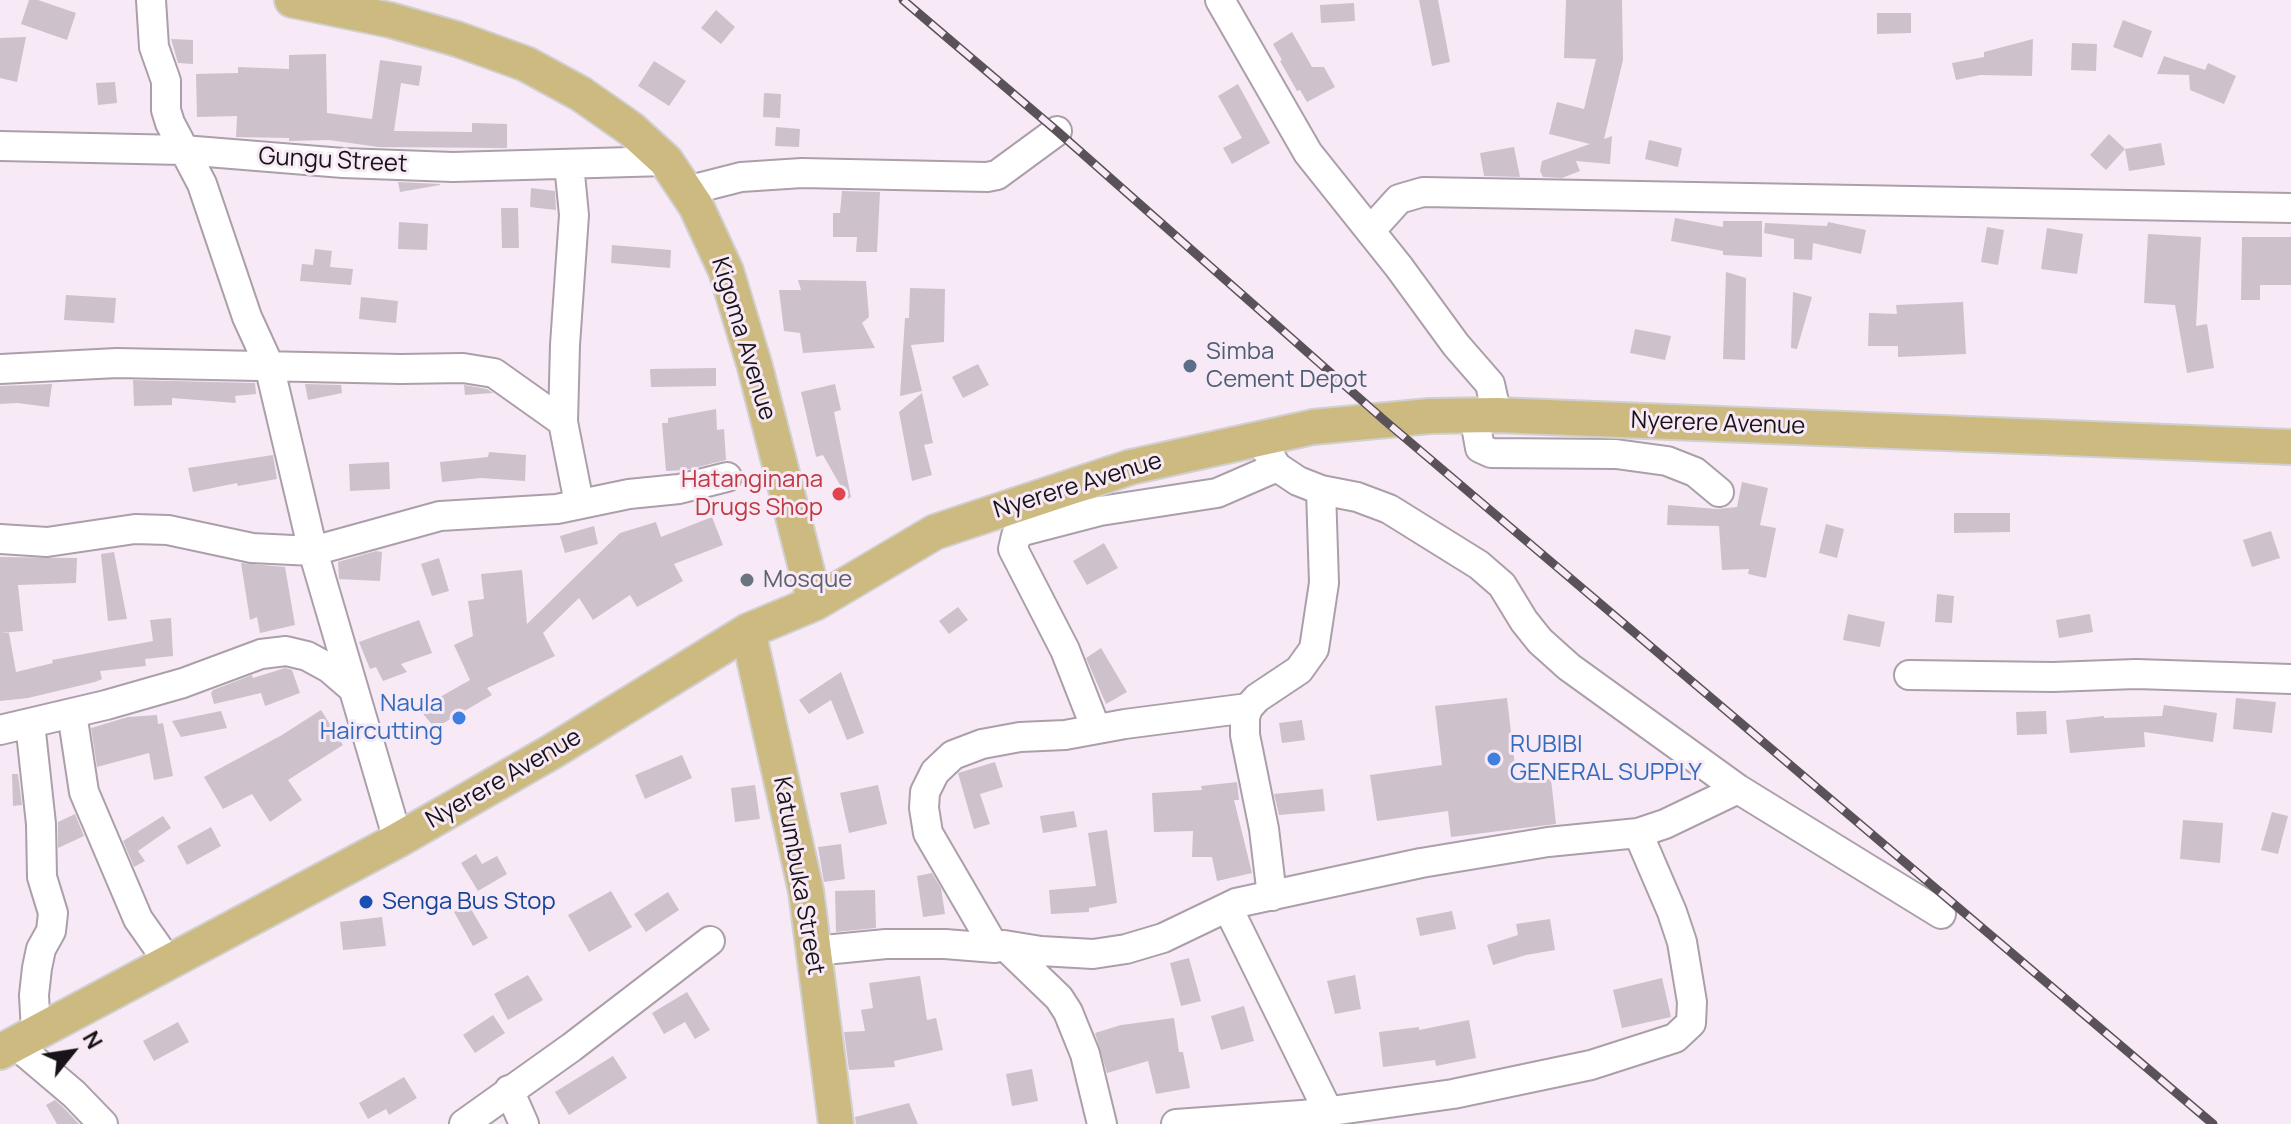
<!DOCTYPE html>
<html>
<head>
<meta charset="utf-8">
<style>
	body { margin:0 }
	#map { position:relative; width:2291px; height:1124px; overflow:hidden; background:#f7eaf6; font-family:Manrope,sans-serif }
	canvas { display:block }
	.north { position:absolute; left:32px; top:1012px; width:80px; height:80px; -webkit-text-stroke:6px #f7eaf6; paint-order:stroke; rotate:60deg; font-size:22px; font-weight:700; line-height:32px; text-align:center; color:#181318 }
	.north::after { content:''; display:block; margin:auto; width:28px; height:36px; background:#181318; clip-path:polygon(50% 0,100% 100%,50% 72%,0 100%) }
</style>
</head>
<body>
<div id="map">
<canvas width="2291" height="1124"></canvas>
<div class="north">N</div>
</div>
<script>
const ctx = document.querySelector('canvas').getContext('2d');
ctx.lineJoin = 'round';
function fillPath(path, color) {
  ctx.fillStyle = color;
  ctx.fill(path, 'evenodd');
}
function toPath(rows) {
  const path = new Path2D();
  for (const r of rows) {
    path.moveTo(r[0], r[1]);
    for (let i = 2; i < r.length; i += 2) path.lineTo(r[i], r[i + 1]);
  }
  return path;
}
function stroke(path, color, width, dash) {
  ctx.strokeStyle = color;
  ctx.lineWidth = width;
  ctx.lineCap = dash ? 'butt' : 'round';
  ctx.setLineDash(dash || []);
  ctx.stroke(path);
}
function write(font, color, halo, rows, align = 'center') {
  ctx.font = font + ' Manrope,sans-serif';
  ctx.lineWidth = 6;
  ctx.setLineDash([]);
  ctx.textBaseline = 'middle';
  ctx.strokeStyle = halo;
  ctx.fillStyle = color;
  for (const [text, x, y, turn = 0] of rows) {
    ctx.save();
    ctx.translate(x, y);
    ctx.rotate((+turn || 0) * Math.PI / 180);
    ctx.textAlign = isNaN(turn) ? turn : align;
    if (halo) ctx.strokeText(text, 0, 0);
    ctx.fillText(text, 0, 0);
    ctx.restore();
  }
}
fillPath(toPath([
	[29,0,38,0,76,13,67,40,21,24],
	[1419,0,1438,0,1450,62,1432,66],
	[1566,0,1622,0,1623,60,1604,139,1612,136,1610,164,1576,161,1580,171,1562,178,1543,177,1540,171,1542,161,1590,144,1549,134,1557,102,1584,109,1596,59,1564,58],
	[1354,3,1355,21,1321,23,1320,5],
	[716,10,735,27,721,44,701,28],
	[1877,13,1911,13,1911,33,1877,34],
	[2123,20,2152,31,2142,58,2113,47],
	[1292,32,1312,67,1324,67,1335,87,1307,102,1300,90,1297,91,1280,61,1282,60,1273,44],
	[26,37,17,82,0,78,0,38],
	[171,39,193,40,193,64,178,63],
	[2033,39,2032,76,1980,75,1956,80,1952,63,1984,57,1984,52],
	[2072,43,2097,44,2096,71,2071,70],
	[326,54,327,113,372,119,380,60,422,66,419,86,401,83,394,131,472,132,472,123,507,124,507,148,378,147,329,140,289,141,289,138,236,137,237,116,197,117,196,74,238,73,238,67,289,69,289,55],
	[2164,56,2205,70,2208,63,2236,76,2224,104,2190,90,2189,75,2157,74],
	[654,61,686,81,669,106,638,86],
	[115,82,117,103,98,105,96,83],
	[1238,84,1270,143,1232,164,1223,148,1242,138,1218,96],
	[764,93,781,94,780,118,763,117],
	[776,127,800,129,799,147,775,146],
	[2109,134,2125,149,2106,170,2090,155],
	[1649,140,1682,148,1678,167,1645,159],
	[2161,143,2165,165,2129,171,2125,149],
	[1514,147,1520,177,1484,176,1480,153],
	[398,182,440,184,440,185,400,192],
	[531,188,555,191,556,210,530,207],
	[842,191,880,192,877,252,856,252,857,237,833,237,833,213,840,213],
	[501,208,518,208,519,248,502,248],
	[1675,218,1723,227,1723,221,1762,221,1762,257,1723,255,1723,251,1671,241],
	[399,222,428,224,427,250,398,249],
	[1828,222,1866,230,1861,254,1813,243,1812,260,1794,259,1794,239,1764,233,1765,223,1827,226],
	[1987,227,2004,230,1998,265,1981,262],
	[2047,228,2083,234,2077,274,2041,269],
	[2148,234,2201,237,2196,326,2207,324,2214,368,2187,373,2175,305,2144,303],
	[2242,237,2291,237,2291,285,2260,285,2260,300,2241,300],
	[612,245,671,250,670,268,611,263],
	[315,249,332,251,330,267,353,269,351,285,300,281,302,264,313,265],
	[1726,272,1746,278,1745,360,1723,359],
	[798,280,866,281,869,317,862,323,875,348,803,353,800,333,784,331,779,290,801,290],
	[910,288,945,289,944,342,911,345,922,391,900,396,905,318,909,318],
	[1793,292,1812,297,1797,349,1791,348],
	[66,295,116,298,114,323,64,320],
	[361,297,398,301,396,323,359,319],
	[1963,302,1966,354,1898,357,1898,346,1868,346,1869,313,1897,314,1896,305],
	[1635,329,1671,336,1665,360,1630,353],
	[978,364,989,385,963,398,952,377],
	[716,368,716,386,651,387,650,369],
	[133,380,255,383,256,394,235,396,236,403,172,398,172,405,134,406],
	[52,384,49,407,17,403,0,404,0,386],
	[305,384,341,385,342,393,308,400],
	[835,384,841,410,834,412,851,497,848,499,823,455,816,457,801,392],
	[464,385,487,389,493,393,465,395],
	[922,393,933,443,924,445,932,475,912,481,899,412],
	[716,409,717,430,724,429,726,460,686,470,666,471,662,423,668,423,668,418],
	[489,452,526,455,525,481,481,478,442,482,440,462,488,457],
	[273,455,277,479,238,486,237,483,193,492,188,468],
	[389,462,390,489,350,491,349,464],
	[1742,482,1768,488,1760,525,1776,528,1766,578,1748,574,1749,569,1722,570,1719,526,1667,525,1668,505,1717,509,1737,507],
	[1954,513,2010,513,2010,532,1954,533],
	[712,517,723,545,674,564,683,581,637,607,630,595,593,620,579,598,543,633,555,656,487,688,492,695,435,728,419,709,470,680,454,645,473,636,468,601,484,599,481,574,522,570,527,624,620,533,656,522,661,537],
	[1826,524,1844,529,1837,558,1819,553],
	[594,526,598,544,565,553,560,536],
	[2271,531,2280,558,2252,567,2243,540],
	[1104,543,1118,568,1087,585,1073,561],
	[376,551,382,552,380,581,339,579,338,562],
	[114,552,127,619,108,621,101,554],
	[0,557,77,558,76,583,18,585,23,631,1,633,9,633,16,672,53,663,52,660,153,641,150,620,171,618,173,656,145,659,146,666,100,671,102,679,95,682,28,698,0,701],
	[439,558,449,591,432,596,421,564],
	[241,563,285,567,295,625,260,633,257,617,250,620],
	[1937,594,1954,596,1952,623,1935,622],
	[958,607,968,620,949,634,939,621],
	[1848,614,1885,622,1880,647,1843,640],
	[2090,614,2093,632,2059,638,2056,620],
	[419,620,432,653,401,664,407,672,383,681,376,667,370,669,359,642],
	[1101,648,1127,692,1106,704,1086,658],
	[285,668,292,670,300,693,265,706,261,693,214,704,211,693,213,690,252,675,253,678],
	[841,672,864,733,847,740,831,700,809,714,799,700],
	[1507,698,1517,783,1551,779,1556,824,1451,837,1448,811,1377,821,1370,775,1442,765,1435,706],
	[2236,698,2276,702,2272,733,2233,729],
	[2164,705,2217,713,2213,742,2144,732,2145,747,2070,753,2066,720,2104,716,2104,718,2162,716],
	[321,710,343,745,288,780,302,800,270,822,252,794,223,809,204,777,282,735],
	[221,711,227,728,181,737,172,721],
	[2046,711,2047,734,2017,735,2016,712],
	[157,715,158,724,163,723,173,776,154,780,149,753,97,767,91,728,128,717],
	[1302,720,1305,740,1282,743,1279,723],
	[682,755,692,778,645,799,635,775],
	[995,762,1003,787,980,794,990,824,974,829,958,773],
	[12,774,18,774,22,805,13,806],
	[1237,782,1239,800,1234,800,1252,873,1217,881,1212,857,1192,857,1193,831,1154,832,1152,793,1202,790,1201,786],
	[755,785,760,819,735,822,731,788],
	[878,785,887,824,849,833,840,793],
	[1323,789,1325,811,1279,815,1274,794],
	[1074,811,1077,827,1043,833,1040,816],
	[2272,812,2288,816,2278,854,2261,850],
	[75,814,84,836,58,848,58,822],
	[163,816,171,828,138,851,145,861,134,867,123,841],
	[2183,820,2223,823,2220,863,2180,859],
	[211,827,221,846,187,865,177,846],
	[1107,830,1117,903,1089,908,1089,912,1051,914,1049,890,1096,886,1088,833],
	[841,844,845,879,824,882,818,847],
	[476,854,482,864,497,856,507,874,478,891,461,863],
	[932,873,941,888,945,914,923,917,917,876],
	[875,890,876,928,836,932,835,891],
	[611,891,632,927,589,952,568,915],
	[668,892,679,910,646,932,634,914],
	[468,904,488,938,473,946,454,912],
	[1452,911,1456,929,1420,936,1416,918],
	[382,917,386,946,343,950,340,922],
	[1550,919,1555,950,1526,955,1493,965,1487,945,1518,935,1516,924],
	[1189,958,1201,1001,1181,1006,1170,963],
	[528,975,543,1000,508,1020,494,994],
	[1355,975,1361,1009,1335,1014,1327,981],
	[920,976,927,1020,936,1018,943,1050,894,1061,895,1067,849,1070,844,1032,865,1031,861,1010,873,1008,869,983],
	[1662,978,1671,1017,1622,1028,1613,990],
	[687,992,710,1030,695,1039,685,1022,664,1034,652,1013],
	[1244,1006,1254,1041,1221,1050,1211,1016],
	[493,1015,505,1033,475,1053,463,1035],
	[1174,1018,1179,1052,1183,1052,1190,1088,1156,1094,1148,1061,1107,1073,1095,1033,1121,1025],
	[1469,1020,1476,1058,1436,1066,1435,1060,1383,1067,1379,1032,1419,1027,1419,1030],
	[178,1022,189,1042,154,1061,143,1041],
	[613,1056,627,1078,569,1115,555,1092],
	[1032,1069,1038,1101,1012,1106,1006,1074],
	[404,1077,417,1098,389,1115,386,1109,368,1119,359,1103],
	[55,1100,62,1106,79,1124,57,1124,46,1105],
	[909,1103,918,1124,856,1124,855,1117]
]), '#cdc1cc');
const minor = toPath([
	[151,0,154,47,166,81,166,110,170,123,202,184,247,317,269,365,313,551,398,840],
	[1220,0,1308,153,1399,267,1456,345,1490,384,1497,415],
	[0,146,183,150,343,163,453,167,666,161],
	[569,164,574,215,565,345,563,422,579,503],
	[686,191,741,177,802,173,987,177,997,175,1057,131],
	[1371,230,1399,199,1423,192,2291,208],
	[0,369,117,363,401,369,463,368,494,373,563,422],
	[1474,415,1480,448,1491,453,1616,454,1667,461,1695,472,1719,492],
	[1259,439,1277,467,1298,481,1321,490,1357,497,1389,509,1479,565,1502,585,1524,621,1540,641,1569,667,1738,789,1941,914],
	[0,539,47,542,135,529,168,530,252,548,313,551,440,516,557,509,629,494,679,489,727,477],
	[1909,675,2053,677,2136,674,2291,679],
	[72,713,84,792,138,919,169,963],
	[30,723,41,824,42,877,53,913,51,931,41,949,37,968,34,995,36,1033],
	[1096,729,1065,650,1013,549,1016,536,1023,531,1100,511,1217,493,1277,467],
	[0,730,106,705,183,683,261,654,286,651,307,656,329,668,351,687],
	[1272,896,1264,829,1245,735,1245,717,1248,708,1257,698,1299,670,1314,649,1324,583,1321,490],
	[1228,908,1328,1111],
	[1004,945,1059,998,1068,1012,1085,1054,1102,1124],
	[995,948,928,833,924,808,925,792,935,772,953,755,982,744,1020,737,1065,735,1125,724,1248,708],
	[814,951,886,944,945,944,995,948,1004,945,1041,951,1093,954,1126,949,1163,938,1236,903,1421,863,1548,842,1638,833,1665,824,1738,789],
	[15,1044,74,1094,103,1124],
	[509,1090,524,1124],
	[464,1124,572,1047,710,941],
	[1176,1124,1302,1115,1453,1094,1591,1065,1675,1038,1691,1023,1692,1002,1682,942,1672,912,1638,833]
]);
const major = toPath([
	[292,0,390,20,457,39,526,64,581,94,631,129,666,161,696,206,726,271,755,367,815,603],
	[748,631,806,891,836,1124],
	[0,1052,398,840,553,751,748,631,815,603,935,532,1131,467,1313,427,1430,416,1497,415,2291,447]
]);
stroke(minor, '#ab9faa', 32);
stroke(major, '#d1d0d1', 38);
stroke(minor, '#fff', 28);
stroke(major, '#cdba81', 34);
const rail = toPath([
	[903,0,1057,131,1384,420,2213,1124]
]);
stroke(rail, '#595259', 9);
stroke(rail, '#f7eaf6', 6, [18]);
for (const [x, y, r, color] of [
	[1190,366,8,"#5c6f8a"],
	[839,494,8,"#e0444e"],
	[747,580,8,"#6b7280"],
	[459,718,8,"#3f7fe0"],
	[1494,759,8,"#3f7fe0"],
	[366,902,8,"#1a4fb4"]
]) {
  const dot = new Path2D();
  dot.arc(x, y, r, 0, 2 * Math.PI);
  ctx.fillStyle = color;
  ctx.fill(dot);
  stroke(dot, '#f7eaf6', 3);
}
write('24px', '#181318', '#f7eaf6', [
	["Gungu Street",333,161,3],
	["Kigoma Avenue",743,339,73],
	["Nyerere Avenue",1718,424,2],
	["Nyerere Avenue",1078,486,-17],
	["Nyerere Avenue",504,779,-30],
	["Katumbuka Street",798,876,80]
]);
write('24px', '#4e5e75', '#f7eaf6', [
	["Simba",1206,352],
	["Cement Depot",1206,380]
], 'left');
write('24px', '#be3a42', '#f7eaf6', [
	["Hatanginana",823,480],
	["Drugs Shop",823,508]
], 'right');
write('24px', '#5b616d', '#f7eaf6', [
	["Mosque",763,580]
], 'left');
write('24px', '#366cbe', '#f7eaf6', [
	["Naula",443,704],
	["Haircutting",443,732],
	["RUBIBI",1510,745,"left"],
	["GENERAL SUPPLY",1510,773,"left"]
], 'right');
write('24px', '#164399', '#f7eaf6', [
	["Senga Bus Stop",382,902]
], 'left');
</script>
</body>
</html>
